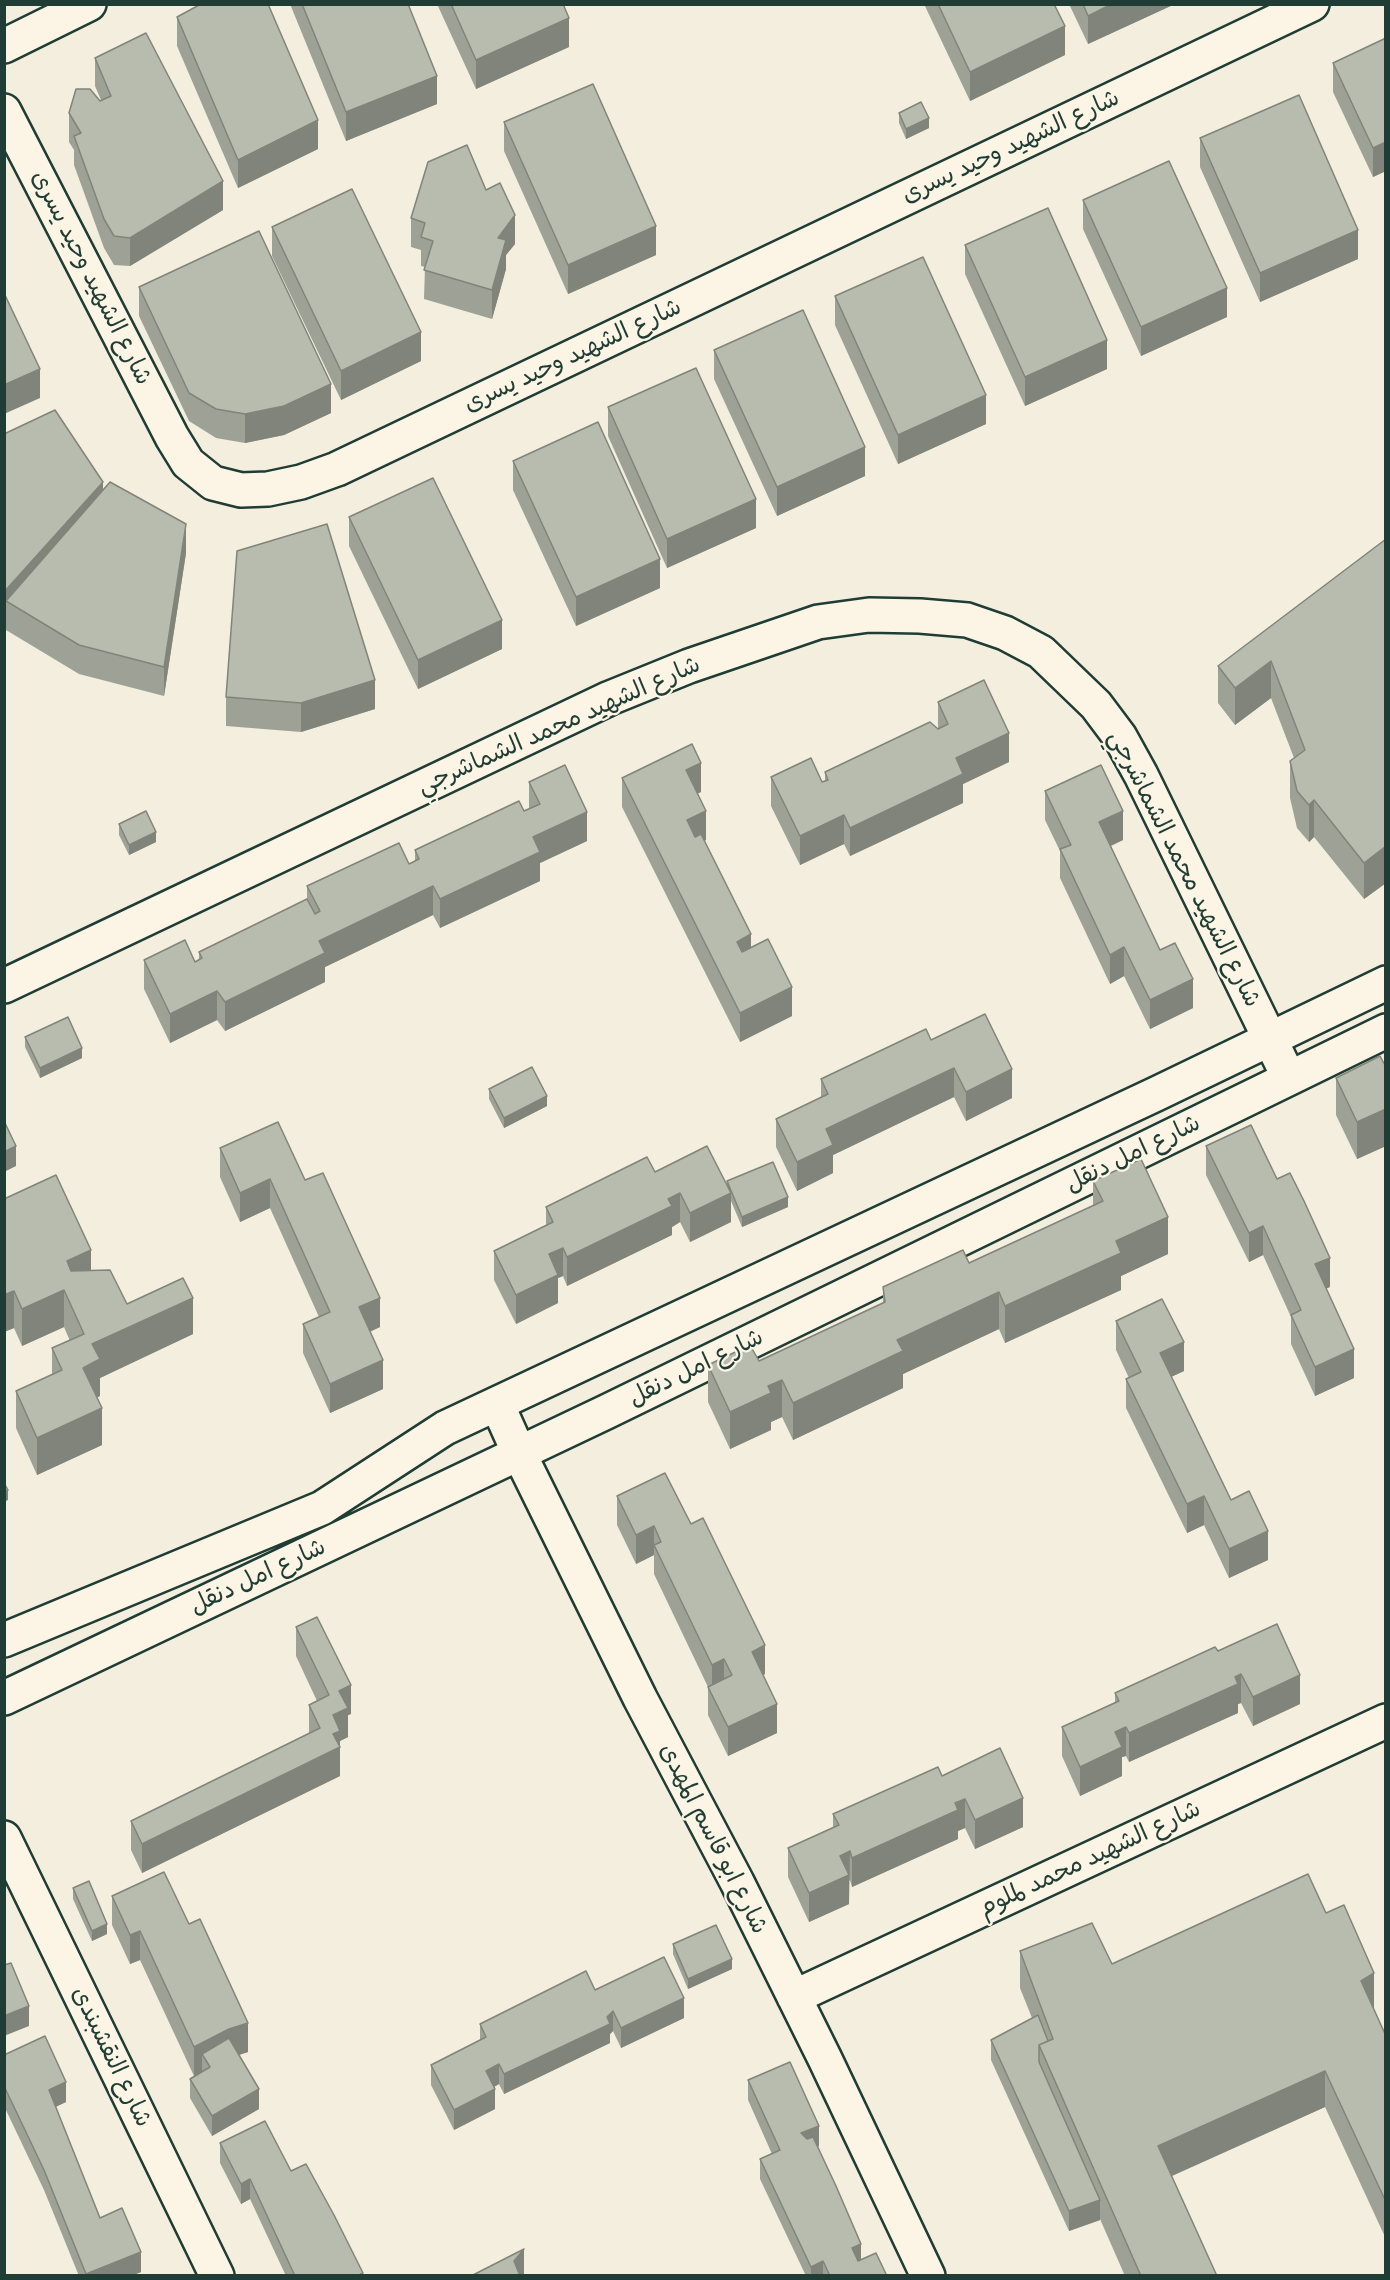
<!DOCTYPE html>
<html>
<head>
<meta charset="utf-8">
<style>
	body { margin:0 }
	#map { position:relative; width:1390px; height:2280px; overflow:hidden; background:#f3eede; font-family:Caveat,sans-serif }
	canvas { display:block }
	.frame { position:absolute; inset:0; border:6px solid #1f3d34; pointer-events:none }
</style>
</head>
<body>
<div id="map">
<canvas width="1390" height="2280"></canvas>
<div class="frame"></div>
</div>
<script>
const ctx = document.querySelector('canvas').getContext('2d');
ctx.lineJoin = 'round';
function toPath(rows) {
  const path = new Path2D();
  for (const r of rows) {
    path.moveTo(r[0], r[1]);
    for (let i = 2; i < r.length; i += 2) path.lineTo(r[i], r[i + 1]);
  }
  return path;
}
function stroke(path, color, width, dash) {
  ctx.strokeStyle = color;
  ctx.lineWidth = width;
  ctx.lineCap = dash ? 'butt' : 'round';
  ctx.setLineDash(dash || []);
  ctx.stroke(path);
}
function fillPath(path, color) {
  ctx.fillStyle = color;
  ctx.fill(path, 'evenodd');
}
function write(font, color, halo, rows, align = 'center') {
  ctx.font = font + ' Caveat,"Playpen Sans Arabic",sans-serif';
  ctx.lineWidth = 4.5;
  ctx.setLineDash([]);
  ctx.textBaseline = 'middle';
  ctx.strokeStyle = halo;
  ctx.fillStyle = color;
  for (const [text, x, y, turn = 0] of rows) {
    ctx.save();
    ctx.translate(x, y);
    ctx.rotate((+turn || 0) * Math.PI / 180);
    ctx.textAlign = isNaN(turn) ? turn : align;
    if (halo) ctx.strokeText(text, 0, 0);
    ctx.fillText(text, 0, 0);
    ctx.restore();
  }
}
const street = toPath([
	[4,46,89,4],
	[4,111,172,437,188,463,213,483,241,490,268,489,301,482,337,469,1312,4],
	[4,986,610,698,689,666,818,622,869,615,920,616,967,620,1005,633,1041,652,1096,705,1120,737,1141,775,1289,1078],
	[497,1404,519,1453,640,1698,737,1882,825,2059,928,2276],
	[4,1838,217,2276],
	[794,1997,1386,1721]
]);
const secondary = toPath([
	[4,1640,322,1508,445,1428,1156,1094,1386,983],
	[4,1698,606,1412,1386,1031]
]);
stroke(street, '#1f3d34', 38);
stroke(secondary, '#1f3d34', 38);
stroke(street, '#fcf5e5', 33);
stroke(secondary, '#fcf5e5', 33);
fillPath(toPath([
	[290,4,408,4,437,104,346,141],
	[437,4,563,4,569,47,476,89],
	[924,4,1054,4,1065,55,970,101],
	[1069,4,1175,4,1088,44],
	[177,17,318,149,238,188,177,46],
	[1386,38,1386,171,1373,177,1333,92,1333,63],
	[95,58,223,210,130,266,114,265,104,248,74,165,74,150,69,142,69,113,101,100,95,86],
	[899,113,929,128,906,139,899,123],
	[504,122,656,255,568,294,504,151],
	[1200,138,1358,259,1260,302,1200,167],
	[486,190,515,244,506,255,506,269,492,319,424,299,425,267,421,266,421,250,411,247,411,218],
	[1083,200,1227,317,1141,356,1083,229],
	[272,227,421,361,341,400,272,256],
	[965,245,1107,369,1025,406,965,274],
	[139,287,331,413,284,435,245,443,216,438,189,421,139,316],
	[835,296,986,424,898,464,835,325],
	[714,350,865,476,777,516,714,379],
	[608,407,756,528,667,568,608,436],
	[4,434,103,490,186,553,164,696,79,674,6,630],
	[513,461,660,588,576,626,513,490],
	[349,517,502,649,418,689,349,546],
	[1386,539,1386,883,1364,899,1314,837,1309,842,1297,828,1290,798,1290,761,1294,758,1271,698,1235,725,1218,703,1218,666],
	[226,697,375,709,301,732,226,726],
	[938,702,1009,762,963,784,963,803,850,856,844,844,800,865,771,806,771,777,822,782,825,781,825,772,938,728],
	[622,778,701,792,698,793,706,840,704,841,751,947,792,1016,740,1042,622,807],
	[529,782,587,841,540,863,540,881,440,928,433,915,325,967,325,982,225,1031,217,1020,170,1043,144,989,144,960,195,962,199,960,199,952,307,899,307,886,409,864,415,861,415,850,529,809],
	[1045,791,1123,840,1111,846,1160,950,1193,1008,1150,1029,1124,976,1110,984,1060,878,1060,851,1045,820],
	[119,824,156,842,129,855,119,835],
	[25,1037,82,1058,40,1078,25,1047],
	[931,1040,1012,1098,966,1121,954,1097,833,1155,833,1173,797,1191,776,1147,776,1119,821,1097,821,1079],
	[1386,1067,1386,1146,1357,1159,1336,1115,1336,1078],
	[489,1089,547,1106,504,1128,489,1099],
	[1206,1146,1277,1179,1330,1287,1326,1288,1354,1378,1315,1396,1291,1344,1291,1317,1263,1255,1249,1262,1206,1175],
	[220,1148,305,1180,380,1327,370,1332,383,1389,330,1413,303,1353,303,1324,319,1317,270,1208,240,1222,220,1177],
	[655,1172,727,1185,727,1181,788,1207,742,1227,731,1201,731,1222,690,1242,680,1222,672,1227,672,1235,567,1286,563,1276,558,1278,558,1303,516,1324,494,1280,494,1251,546,1226,546,1207],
	[1093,1181,1168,1254,1121,1276,1121,1290,1005,1343,999,1329,903,1374,903,1388,793,1440,782,1417,771,1422,771,1430,730,1449,708,1402,708,1365,759,1361,883,1303,883,1287,969,1263,1093,1206],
	[4,1199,91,1270,127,1304,193,1334,100,1378,100,1396,97,1397,102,1445,37,1475,16,1428,16,1391,52,1374,52,1348,70,1341,64,1327,22,1346,14,1328,4,1332],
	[1116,1321,1184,1371,1171,1377,1231,1500,1268,1560,1229,1578,1204,1525,1187,1533,1126,1408,1126,1379,1129,1378,1116,1350],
	[665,1473,765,1674,763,1675,777,1733,728,1756,708,1715,708,1687,654,1574,654,1555,636,1564,617,1525,617,1496],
	[296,1627,351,1714,348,1715,348,1737,340,1741,340,1776,142,1873,131,1850,131,1821,309,1734,309,1705,317,1701,296,1656],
	[1218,1651,1300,1704,1253,1726,1241,1703,1238,1704,1238,1713,1129,1762,1126,1756,1122,1757,1122,1776,1080,1796,1062,1756,1062,1727,1115,1702,1115,1693],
	[942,1776,1023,1827,975,1849,965,1828,958,1831,958,1839,852,1887,850,1880,849,1881,849,1904,809,1922,788,1877,788,1848,833,1827,833,1814],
	[73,1888,107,1934,92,1941,73,1899],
	[112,1896,248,2052,239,2055,259,2109,212,2136,190,2098,190,2079,194,2076,140,1960,130,1964,112,1925],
	[1326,1913,1374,2009,1386,2036,1386,2239,1325,2107,1172,2176,1217,2276,1125,2276,1100,2219,1100,2220,1069,2231,991,2060,991,2040,1032,2018,1020,1988,1020,1951,1112,1964],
	[673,1944,732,1969,688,1989,673,1954],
	[595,1990,684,2018,621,2048,613,2031,610,2034,610,2043,504,2094,499,2084,494,2087,495,2109,454,2130,431,2085,431,2065,480,2040,480,2024],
	[4,2055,66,2102,55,2107,100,2218,141,2272,131,2276,79,2276,44,2190,4,2106],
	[748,2080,819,2146,818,2146,861,2259,887,2276,806,2276,760,2179,760,2159,772,2154,748,2100],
	[220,2143,291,2171,363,2276,286,2276,250,2199,241,2204,220,2163]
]), '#9ea296');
fillPath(toPath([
	[1112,4,1175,4,1088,44,1088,16],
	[569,18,569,47,476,89,476,60],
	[1065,26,1065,55,970,101,970,72],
	[437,76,437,104,346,141,346,112],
	[929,118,929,128,906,139,906,129],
	[318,120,318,149,238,188,238,160],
	[1386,142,1386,171,1373,177,1373,148],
	[223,181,223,210,130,266,130,238],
	[515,215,515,244,506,255,506,269,492,319,492,290,498,238],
	[656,226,656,255,568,294,568,265],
	[1358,230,1358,259,1260,302,1260,273],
	[1227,288,1227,317,1141,356,1141,327],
	[421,332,421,361,341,400,341,371],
	[1107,340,1107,369,1025,406,1025,377],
	[40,369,40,398,4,414,4,385],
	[331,384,331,413,284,435,245,443,245,414],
	[986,395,986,424,898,464,898,435],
	[865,447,865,476,777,516,777,487],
	[103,482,103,511,6,601,6,620,4,621,4,592],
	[756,499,756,528,667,568,667,539],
	[186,524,186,553,164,696,164,667],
	[660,559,660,588,576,626,576,597],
	[502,620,502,649,418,689,418,660],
	[1271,661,1271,698,1235,725,1235,688],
	[375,680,375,709,301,732,301,703],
	[1009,733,1009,762,963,784,963,803,850,856,850,828,956,758],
	[701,763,701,792,686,799,686,770],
	[1314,800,1314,837,1309,842,1309,805],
	[706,811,706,840,687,849,687,820],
	[1123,811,1123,840,1099,851,1099,822],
	[587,812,587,841,540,863,540,881,440,928,440,899,533,837],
	[844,815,844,844,800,865,800,836],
	[156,832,156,842,129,855,129,845],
	[1386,846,1386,883,1364,899,1364,863],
	[433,886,433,915,325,967,325,982,225,1031,225,1002,319,941],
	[751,934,751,963,737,971,737,942],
	[1124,947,1124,976,1110,984,1110,955],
	[1193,979,1193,1008,1150,1029,1150,1000],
	[792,987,792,1016,740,1042,740,1013],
	[217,991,217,1020,170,1043,170,1014],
	[82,1048,82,1058,40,1078,40,1068],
	[954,1068,954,1097,833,1155,833,1173,797,1191,797,1162,826,1129],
	[1012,1069,1012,1098,966,1121,966,1092],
	[547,1096,547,1106,504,1128,504,1118],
	[1386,1109,1386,1146,1357,1159,1357,1122],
	[16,1146,16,1166,4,1172,4,1152],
	[270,1179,270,1208,240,1222,240,1193],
	[680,1193,680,1222,672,1227,672,1235,567,1286,567,1257,668,1199],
	[731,1193,731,1222,690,1242,690,1213],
	[788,1197,788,1207,742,1227,742,1217],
	[1168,1217,1168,1254,1121,1276,1121,1290,1005,1343,1005,1306,1116,1241],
	[1263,1226,1263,1255,1249,1262,1249,1233],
	[563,1248,563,1276,558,1278,558,1303,516,1324,516,1295,549,1254],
	[91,1250,91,1287,67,1298,67,1261],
	[1330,1258,1330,1287,1315,1293,1315,1264],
	[64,1290,64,1327,22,1346,22,1309],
	[14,1291,14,1328,4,1332,4,1295],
	[999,1292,999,1329,903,1374,903,1388,793,1440,793,1403,897,1340],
	[193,1298,193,1334,100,1378,100,1396,83,1405,83,1368,92,1344],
	[380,1298,380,1327,359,1336,359,1307],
	[1184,1342,1184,1371,1160,1382,1160,1353],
	[1354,1349,1354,1378,1315,1396,1315,1367],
	[383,1360,383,1389,330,1413,330,1384],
	[782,1380,782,1417,771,1422,771,1430,730,1449,730,1412,768,1386],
	[102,1408,102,1445,37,1475,37,1438],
	[8,1490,8,1500,4,1502,4,1492],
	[1204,1496,1204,1525,1187,1533,1187,1504],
	[654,1526,654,1555,636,1564,636,1535],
	[1268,1531,1268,1560,1229,1578,1229,1549],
	[765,1645,765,1674,752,1681,752,1652],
	[724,1659,724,1688,712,1694,712,1665],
	[1241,1674,1241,1703,1238,1704,1238,1713,1129,1762,1129,1733],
	[1300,1675,1300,1704,1253,1726,1253,1697],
	[351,1685,351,1714,348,1715,348,1737,340,1741,340,1776,142,1873,142,1844,333,1751,333,1715,339,1691],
	[777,1704,777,1733,728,1756,728,1727],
	[1126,1727,1126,1756,1122,1757,1122,1776,1080,1796,1080,1767,1115,1732],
	[1023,1798,1023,1827,975,1849,975,1820],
	[965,1799,965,1828,958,1831,958,1839,852,1887,852,1858],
	[850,1851,849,1904,809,1922,809,1893,840,1856],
	[107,1924,107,1934,92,1941,92,1931],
	[140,1931,140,1960,130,1964,130,1935],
	[732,1959,732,1969,688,1989,688,1979],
	[1374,1973,1374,2010,1361,1981],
	[684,1998,684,2018,621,2048,621,2028],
	[29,2006,29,2026,4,2036,4,2016],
	[613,2011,613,2031,610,2034,610,2043,504,2094,504,2074,607,2017],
	[248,2023,248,2052,229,2058,202,2054,202,2072,194,2076,194,2047,229,2029],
	[499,2064,499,2084,486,2091,486,2071],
	[1325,2071,1325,2107,1158,2182,1158,2146],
	[66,2082,66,2102,49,2110,49,2090],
	[259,2089,259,2109,212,2136,212,2116],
	[495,2089,495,2109,454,2130,454,2110],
	[819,2126,819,2146,801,2153,801,2133],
	[250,2179,250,2199,241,2204,241,2184],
	[1100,2200,1100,2220,1069,2231,1069,2211],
	[861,2244,861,2264,852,2268,852,2248],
	[524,2249,524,2276,514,2276,514,2261],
	[141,2252,141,2272,131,2276,86,2276,86,2274],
	[823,2261,823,2276,811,2276,811,2267]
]), '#81847a');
const building = toPath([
	[201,4,268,4,318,120,238,160,177,17,201,4],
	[302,4,408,4,437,76,346,112,302,4],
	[451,4,563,4,569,18,476,60,451,4],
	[938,4,1054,4,1065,26,970,72,938,4],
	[1083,4,1112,4,1088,16,1083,4],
	[146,33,223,181,130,238,114,236,104,219,74,136,81,133,69,113,76,89,90,89,100,101,111,96,95,58,146,33],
	[1386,38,1386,142,1373,148,1333,63,1386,38],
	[593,84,656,226,568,265,504,122,593,84],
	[1299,95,1358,230,1260,273,1200,138,1299,95],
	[921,102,929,118,906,129,899,113,921,102],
	[467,145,486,190,500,183,515,215,498,238,506,240,492,290,424,270,433,241,421,237,425,223,411,218,428,162,467,145],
	[1169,161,1227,288,1141,327,1083,200,1169,161],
	[352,189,421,332,341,371,272,227,352,189],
	[1048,208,1107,340,1025,377,965,245,1048,208],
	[259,231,331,384,284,406,245,414,216,409,189,393,139,287,259,231],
	[923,257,986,395,898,435,835,296,923,257],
	[4,293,40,369,4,385,4,293],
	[803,310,865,447,777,487,714,350,803,310],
	[696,368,756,499,667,539,608,407,696,368],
	[55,410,103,482,4,592,4,434,55,410],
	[598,422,660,559,576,597,513,461,598,422],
	[433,478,502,620,418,660,349,517,433,478],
	[110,482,186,524,164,667,79,645,6,601,110,482],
	[327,524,375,680,301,703,226,697,237,551,327,524],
	[1386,539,1386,846,1364,863,1314,800,1309,805,1297,791,1290,761,1305,750,1271,661,1235,688,1218,666,1386,539],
	[984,680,1009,733,956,758,963,774,850,828,844,815,800,836,771,777,811,758,822,782,828,780,825,772,930,722,938,729,948,724,938,702,984,680],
	[692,744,701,763,686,770,706,811,687,820,695,837,701,834,751,934,737,942,742,952,768,939,792,987,740,1013,622,778,692,744],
	[565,765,587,812,533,837,540,852,440,899,433,886,319,941,325,953,225,1002,217,991,170,1014,144,960,185,940,195,962,202,958,199,952,307,899,315,914,320,911,307,886,399,843,409,864,419,859,415,850,519,801,524,811,540,804,529,782,565,765],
	[1101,765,1123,811,1099,822,1160,950,1175,943,1193,979,1150,1000,1124,947,1110,955,1060,849,1071,845,1045,791,1101,765],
	[146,811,156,832,129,845,119,824,146,811],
	[985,1014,1012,1069,966,1092,954,1068,826,1129,833,1145,797,1162,776,1119,828,1094,821,1079,926,1029,931,1040,985,1014],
	[68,1017,82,1048,40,1068,25,1037,68,1017],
	[1380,1056,1386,1067,1386,1109,1357,1122,1336,1078,1380,1056],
	[532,1067,547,1096,504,1118,489,1089,532,1067],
	[4,1121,16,1146,4,1152,4,1121],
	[278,1122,305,1180,323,1173,380,1298,359,1307,383,1360,330,1384,303,1324,330,1312,270,1179,240,1193,220,1148,278,1122],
	[1251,1125,1277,1179,1290,1173,1304,1201,1330,1258,1315,1264,1354,1349,1315,1367,1291,1315,1301,1310,1263,1226,1249,1233,1206,1146,1251,1125],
	[707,1146,731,1193,690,1213,680,1193,668,1199,672,1206,567,1257,563,1248,549,1254,558,1275,516,1295,494,1251,553,1222,546,1207,647,1157,655,1172,707,1146],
	[1141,1159,1168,1217,1116,1241,1121,1253,1005,1306,999,1292,897,1340,903,1351,793,1403,782,1380,768,1386,771,1393,730,1412,708,1365,750,1345,759,1361,885,1302,883,1287,963,1250,969,1263,1103,1201,1093,1181,1141,1159],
	[773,1162,788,1197,742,1217,727,1181,773,1162],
	[56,1175,91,1250,67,1261,71,1271,110,1270,127,1304,183,1278,193,1298,92,1344,100,1359,83,1368,102,1408,37,1438,16,1391,62,1370,52,1348,84,1334,64,1290,22,1309,14,1291,4,1295,4,1199,56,1175],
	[1162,1299,1184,1342,1160,1353,1231,1500,1249,1491,1268,1531,1229,1549,1204,1496,1187,1504,1126,1379,1141,1372,1116,1321,1162,1299],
	[665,1473,691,1524,703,1518,765,1645,752,1652,777,1704,728,1727,708,1687,732,1675,724,1659,712,1665,654,1545,661,1542,654,1526,636,1535,617,1496,665,1473],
	[4,1483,8,1490,4,1492,4,1483],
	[317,1617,351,1685,339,1691,348,1708,333,1715,340,1731,333,1734,340,1747,142,1844,131,1821,320,1728,309,1705,329,1695,296,1627,317,1617],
	[1277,1624,1300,1675,1253,1697,1241,1674,1235,1677,1238,1684,1129,1733,1126,1727,1115,1732,1122,1747,1080,1767,1062,1727,1119,1701,1115,1693,1215,1647,1218,1651,1277,1624],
	[1000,1748,1023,1798,975,1820,965,1799,955,1803,958,1810,852,1858,850,1851,840,1856,849,1875,809,1893,788,1848,839,1825,833,1814,938,1767,942,1776,1000,1748],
	[164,1872,189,1924,200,1919,248,2023,229,2029,194,2047,140,1931,130,1935,112,1896,164,1872],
	[1308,1874,1326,1913,1344,1905,1374,1973,1361,1981,1386,2036,1386,2202,1325,2071,1158,2146,1217,2276,1141,2276,1039,2045,1053,2039,1020,1951,1092,1923,1112,1964,1308,1874],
	[89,1881,107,1924,92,1931,73,1888,89,1881],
	[716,1925,732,1959,688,1979,673,1944,716,1925],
	[664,1957,684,1998,621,2028,613,2011,607,2017,610,2024,504,2074,499,2064,486,2071,495,2089,454,2110,431,2065,486,2037,480,2024,586,1971,595,1990,664,1957],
	[11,1963,29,2006,4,2016,4,1965,11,1963],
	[1038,2015,1048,2041,1039,2045,1039,2062,1100,2200,1069,2211,991,2040,1038,2015],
	[45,2036,66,2082,49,2090,100,2218,122,2208,141,2252,86,2274,44,2170,4,2086,4,2055,45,2036],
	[229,2038,259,2089,212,2116,190,2079,210,2067,202,2054,229,2038],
	[790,2062,819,2126,801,2133,807,2139,813,2137,836,2186,861,2244,852,2248,858,2261,876,2253,887,2276,830,2276,823,2261,811,2267,760,2159,780,2150,748,2080,790,2062],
	[265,2121,291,2171,306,2164,334,2215,363,2273,357,2276,295,2276,250,2179,241,2184,220,2143,265,2121],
	[524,2249,514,2261,520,2276,471,2276,524,2249]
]);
fillPath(building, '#b8bcae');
stroke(building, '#81847a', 1.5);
write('24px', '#1f3d34', '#fcf5e5', [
	["شارع الشهيد وحيد يسرى",1011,147,-25],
	["شارع الشهيد وحيد يسرى",91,278,63],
	["شارع الشهيد وحيد يسرى",573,356,-25],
	["شارع الشهيد محمد الشماشرجي",559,726,-24],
	["شارع الشهيد محمد الشماشرجي",1184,869,63],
	["شارع امل دنقل",1133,1154,-26],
	["شارع امل دنقل",696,1368,-26],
	["شارع امل دنقل",258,1577,-25],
	["شارع ابو قاسم المهدى",713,1839,63],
	["شارع الشهيد محمد لملوم",1090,1859,-25],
	["شارع النقشبندى",111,2057,64]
]);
</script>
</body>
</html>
